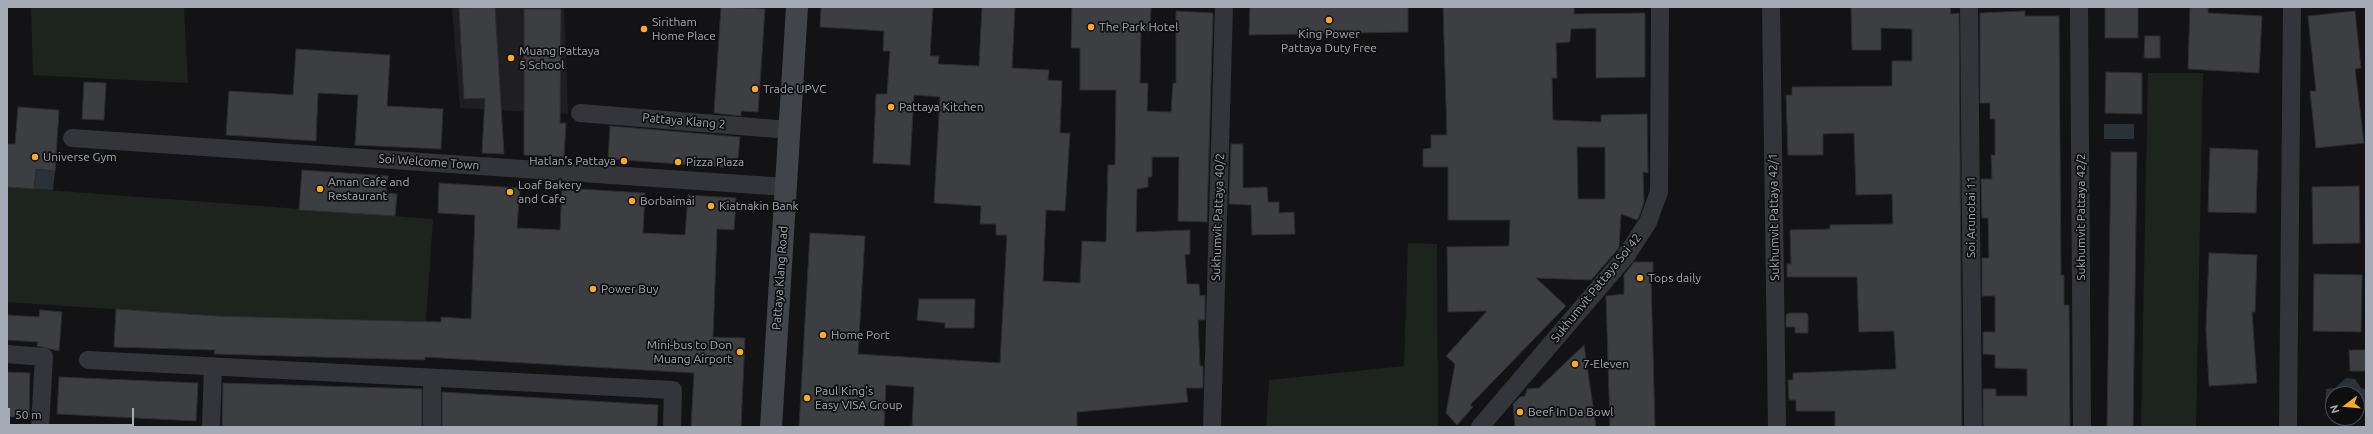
<!DOCTYPE html>
<html>
<head>
<meta charset="utf-8">
<style>
	body { margin:0 }
	#map { position:relative; width:2373px; height:434px; overflow:hidden; background:#131315; font-family:Ubuntu,sans-serif }
	canvas { display:block }
	.frame { position:absolute; inset:0; border:8px solid #a4aab6; pointer-events:none }
	.north { position:absolute; left:2325px; top:386px; width:40px; height:40px; box-sizing:border-box; background:#0e0e0f; border:1px solid #4a4c52; border-radius:50%; rotate:254deg; font-size:11px; font-weight:700; line-height:16px; text-align:center; color:#a4aab6 }
	.north::after { content:''; display:block; margin:auto; width:14px; height:18px; background:#faaa26; clip-path:polygon(50% 0,100% 100%,50% 72%,0 100%) }
	.scale { position:absolute; left:8px; top:408px; width:126px; height:18px; box-sizing:border-box; border:2px solid #a4aab6; border-top:0; padding-left:5px; font-size:12px; line-height:14px; white-space:nowrap; color:#a4aab6; -webkit-text-stroke:3px #0e0e0f; paint-order:stroke }
</style>
</head>
<body>
<div id="map">
<canvas width="2373" height="434"></canvas>
<div class="frame"></div>
<div class="north">N</div>
<div class="scale">50 m</div>
</div>
<script>
const ctx = document.querySelector('canvas').getContext('2d');
ctx.lineJoin = 'round';
function fillPath(path, color) {
  ctx.fillStyle = color;
  ctx.fill(path, 'evenodd');
}
function toPath(rows) {
  const path = new Path2D();
  for (const r of rows) {
    path.moveTo(r[0], r[1]);
    for (let i = 2; i < r.length; i += 2) path.lineTo(r[i], r[i + 1]);
  }
  return path;
}
function stroke(path, color, width, dash) {
  ctx.strokeStyle = color;
  ctx.lineWidth = width;
  ctx.lineCap = dash ? 'butt' : 'round';
  ctx.setLineDash(dash || []);
  ctx.stroke(path);
}
function write(font, color, halo, rows, align = 'center') {
  ctx.font = font + ' Ubuntu,sans-serif';
  ctx.lineWidth = 3.5;
  ctx.setLineDash([]);
  ctx.textBaseline = 'middle';
  ctx.strokeStyle = halo;
  ctx.fillStyle = color;
  for (const [text, x, y, turn = 0] of rows) {
    ctx.save();
    ctx.translate(x, y);
    ctx.rotate((+turn || 0) * Math.PI / 180);
    ctx.textAlign = isNaN(turn) ? turn : align;
    if (halo) ctx.strokeText(text, 0, 0);
    ctx.fillText(text, 0, 0);
    ctx.restore();
  }
}
fillPath(toPath([
	[452,7,564,7,568,114,460,108]
]), '#1f1f22');
fillPath(toPath([
	[31,7,184,7,188,83,33,75],
	[2148,73,2203,73,2196,427,2141,427],
	[7,187,433,219,426,321,215,316,7,302],
	[1408,243,1437,244,1438,427,1266,427,1269,380,1404,366]
]), '#1d241d');
fillPath(toPath([
	[2104,124,2134,124,2134,139,2104,139],
	[36,169,55,171,53,190,34,189],
	[2346,378,2355,379,2361,388,2366,389,2366,408,2360,407,2357,412,2357,394,2333,394,2333,407,2325,406,2326,389,2335,388]
]), '#293239');
const building = toPath([
	[495,7,504,154,482,153,485,98,464,99,459,8,495,7],
	[721,7,765,9,758,112,741,111,741,116,714,113,721,7],
	[821,7,933,7,930,56,939,56,938,64,979,66,982,7,1015,7,1012,68,1049,70,1048,80,1062,81,1060,133,1070,133,1065,211,1046,210,1043,281,1080,283,1082,241,1106,242,1108,165,1115,165,1116,90,1080,90,1080,48,1071,48,1072,7,1151,7,1150,32,1141,31,1140,83,1148,83,1147,111,1171,112,1173,83,1176,83,1176,11,1213,13,1207,222,1178,221,1179,157,1152,157,1152,177,1148,177,1148,187,1137,189,1136,232,1190,230,1190,254,1185,255,1187,284,1199,284,1200,296,1205,295,1205,320,1198,320,1200,366,1203,366,1203,388,1186,388,1188,402,1077,412,1077,427,912,427,914,387,886,385,884,427,799,427,810,233,865,236,858,354,1000,363,1007,235,996,235,996,224,980,224,981,206,934,203,940,97,914,95,910,165,873,163,876,94,887,94,890,51,883,51,884,31,820,27,821,7],
	[1250,7,1408,7,1408,32,1249,35,1250,7],
	[1443,7,1574,7,1574,14,1645,13,1645,77,1596,78,1596,28,1571,29,1570,42,1556,43,1557,78,1552,78,1553,120,1601,122,1601,115,1647,114,1648,173,1643,172,1644,202,1639,217,1637,220,1621,214,1619,248,1591,280,1536,278,1566,306,1470,405,1473,407,1457,425,1446,413,1455,364,1446,356,1487,311,1448,312,1447,247,1509,246,1510,220,1448,220,1448,167,1423,167,1423,149,1431,148,1431,135,1447,135,1443,7],
	[1577,147,1605,147,1605,199,1578,199,1577,147],
	[1851,7,1950,7,1951,14,1959,13,1962,427,1835,427,1835,411,1796,411,1796,400,1789,400,1788,380,1793,380,1793,373,1896,369,1894,331,1859,332,1857,277,1787,277,1787,264,1791,264,1790,230,1830,229,1830,225,1893,224,1892,194,1856,195,1854,133,1823,134,1823,155,1788,155,1786,95,1792,95,1792,87,1892,86,1892,61,1912,61,1912,29,1881,28,1881,50,1852,50,1851,7],
	[2105,7,2138,7,2138,38,2105,38,2105,7],
	[2190,7,2208,7,2208,13,2262,16,2259,73,2188,69,2190,7],
	[524,9,561,9,560,123,566,123,564,157,524,155,524,9],
	[2025,11,2025,16,2059,16,2061,275,2064,275,2064,305,2069,305,2070,427,1983,427,1983,389,1996,389,1996,396,2027,396,2027,369,1995,368,1995,355,1983,354,1983,332,1995,332,1995,296,1982,296,1982,258,1989,258,1988,218,1982,218,1981,179,1992,179,1991,155,1995,155,1995,119,1990,119,1990,103,1980,103,1980,13,2025,11],
	[2355,11,2361,68,2355,69,2364,143,2316,148,2310,91,2316,91,2308,16,2355,11],
	[2145,36,2160,36,2160,58,2144,58,2145,36],
	[296,49,390,55,387,106,443,109,441,149,355,145,358,95,318,93,316,141,226,135,229,91,293,95,296,49],
	[2106,72,2142,73,2142,114,2105,113,2106,72],
	[84,82,106,83,104,120,82,119,84,82],
	[18,107,59,110,55,171,36,169,34,189,7,187,7,144,15,144,18,107],
	[610,126,740,137,737,168,608,159,610,126],
	[1231,144,1243,144,1243,188,1267,187,1268,202,1279,202,1279,213,1294,212,1295,234,1252,235,1251,205,1229,204,1231,144],
	[2210,148,2258,150,2256,213,2208,212,2210,148],
	[2111,152,2137,152,2133,427,2107,427,2111,152],
	[302,170,388,176,386,193,397,194,395,216,299,210,302,170],
	[439,183,520,188,517,228,560,230,562,188,645,193,643,233,685,235,688,195,736,198,734,230,717,229,713,337,745,338,741,427,691,427,694,373,425,357,425,360,214,354,215,350,114,347,116,309,216,316,441,322,441,317,471,319,475,215,438,213,439,183],
	[2359,186,2360,243,2313,244,2312,187,2359,186],
	[2209,253,2257,255,2255,312,2252,312,2257,383,2209,386,2206,329,2209,253],
	[1634,262,1653,262,1653,277,1651,277,1655,427,1610,427,1606,296,1624,294,1624,275,1634,262],
	[2314,274,2362,275,2361,332,2313,331,2314,274],
	[919,299,975,299,974,328,945,328,945,323,917,320,919,299],
	[40,310,62,312,59,351,37,346,38,342,7,340,7,315,39,317,40,310],
	[1789,313,1806,313,1808,315,1808,333,1795,333,1795,327,1786,327,1786,315,1789,313],
	[1584,345,1596,427,1515,427,1513,404,1520,397,1525,396,1527,389,1539,388,1584,345],
	[2349,350,2366,350,2366,371,2350,371,2349,350],
	[7,372,30,373,29,417,7,417,7,372],
	[59,377,198,383,196,421,57,414,59,377],
	[223,383,422,389,422,427,222,427,223,383],
	[442,392,658,405,657,427,442,427,442,392]
]);
fillPath(building, '#3d3e42');
stroke(building, '#2d2d31', 1);
stroke(toPath([
	[1771,7,1777,427],
	[1969,7,1973,427],
	[2079,7,2082,427],
	[580,113,789,130],
	[72,138,786,187],
	[7,354,44,357,40,427],
	[88,360,673,390,672,427],
	[211,427,213,366],
	[432,427,432,378],
	[1212,427,1224,7],
	[1480,427,1626,256,1648,222,1659,192,1660,7],
	[2288,427,2292,7]
]), '#34353a', 18);
stroke(toPath([
	[771,427,797,7]
]), '#41444a', 22);
for (const [x, y, r, color] of [
	[1329,20,4,"#faaa26"],
	[1091,27,4,"#faaa26"],
	[644,29,4,"#faaa26"],
	[511,58,4,"#faaa26"],
	[755,89,4,"#faaa26"],
	[891,107,4,"#faaa26"],
	[35,157,4,"#faaa26"],
	[624,161,4,"#faaa26"],
	[678,162,4,"#faaa26"],
	[320,189,4,"#faaa26"],
	[510,192,4,"#faaa26"],
	[632,201,4,"#faaa26"],
	[711,206,4,"#faaa26"],
	[1640,278,4,"#faaa26"],
	[593,289,4,"#faaa26"],
	[823,335,4,"#faaa26"],
	[740,352,4,"#faaa26"],
	[1575,364,4,"#faaa26"],
	[807,398,4,"#faaa26"],
	[1520,412,4,"#faaa26"]
]) {
  const dot = new Path2D();
  dot.arc(x, y, r, 0, 2 * Math.PI);
  ctx.fillStyle = color;
  ctx.fill(dot);
  stroke(dot, '#0e0e0f', 1.5);
}
write('12px', '#a4aab6', '#0e0e0f', [
	["Siritham",652,22],
	["Home Place",652,36],
	["The Park Hotel",1099,27],
	["King Power",1329,34,"center"],
	["Pattaya Duty Free",1329,48,"center"],
	["Muang Pattaya",519,51],
	["5 School",519,65],
	["Trade UPVC",763,89],
	["Pattaya Kitchen",899,107],
	["Universe Gym",43,157],
	["Hatlan's Pattaya",616,161,"right"],
	["Pizza Plaza",686,162],
	["Aman Cafe and",328,182],
	["Restaurant",328,196],
	["Loaf Bakery",518,185],
	["and Cafe",518,199],
	["Borbaimai",640,201],
	["Kiatnakin Bank",719,206],
	["Tops daily",1648,278],
	["Power Buy",601,289],
	["Home Port",831,335],
	["Mini-bus to Don",732,345,"right"],
	["Muang Airport",732,359,"right"],
	["7-Eleven",1583,364],
	["Paul King's",815,391],
	["Easy VISA Group",815,405],
	["Beef In Da Bowl",1528,412]
], 'left');
write('12px', '#a4aab6', '#0e0e0f', [
	["Pattaya Klang 2",684,121,5],
	["Soi Welcome Town",429,162,4],
	["Sukhumvit Pattaya 40/2",1218,217,-88],
	["Sukhumvit Pattaya 42/1",1774,217,-91],
	["Soi Arunotai 11",1971,217,-90],
	["Sukhumvit Pattaya 42/2",2081,217,-90],
	["Pattaya Klang Road",780,278,-86],
	["Sukhumvit Pattaya Soi 42",1596,288,-51]
]);
</script>
</body>
</html>
